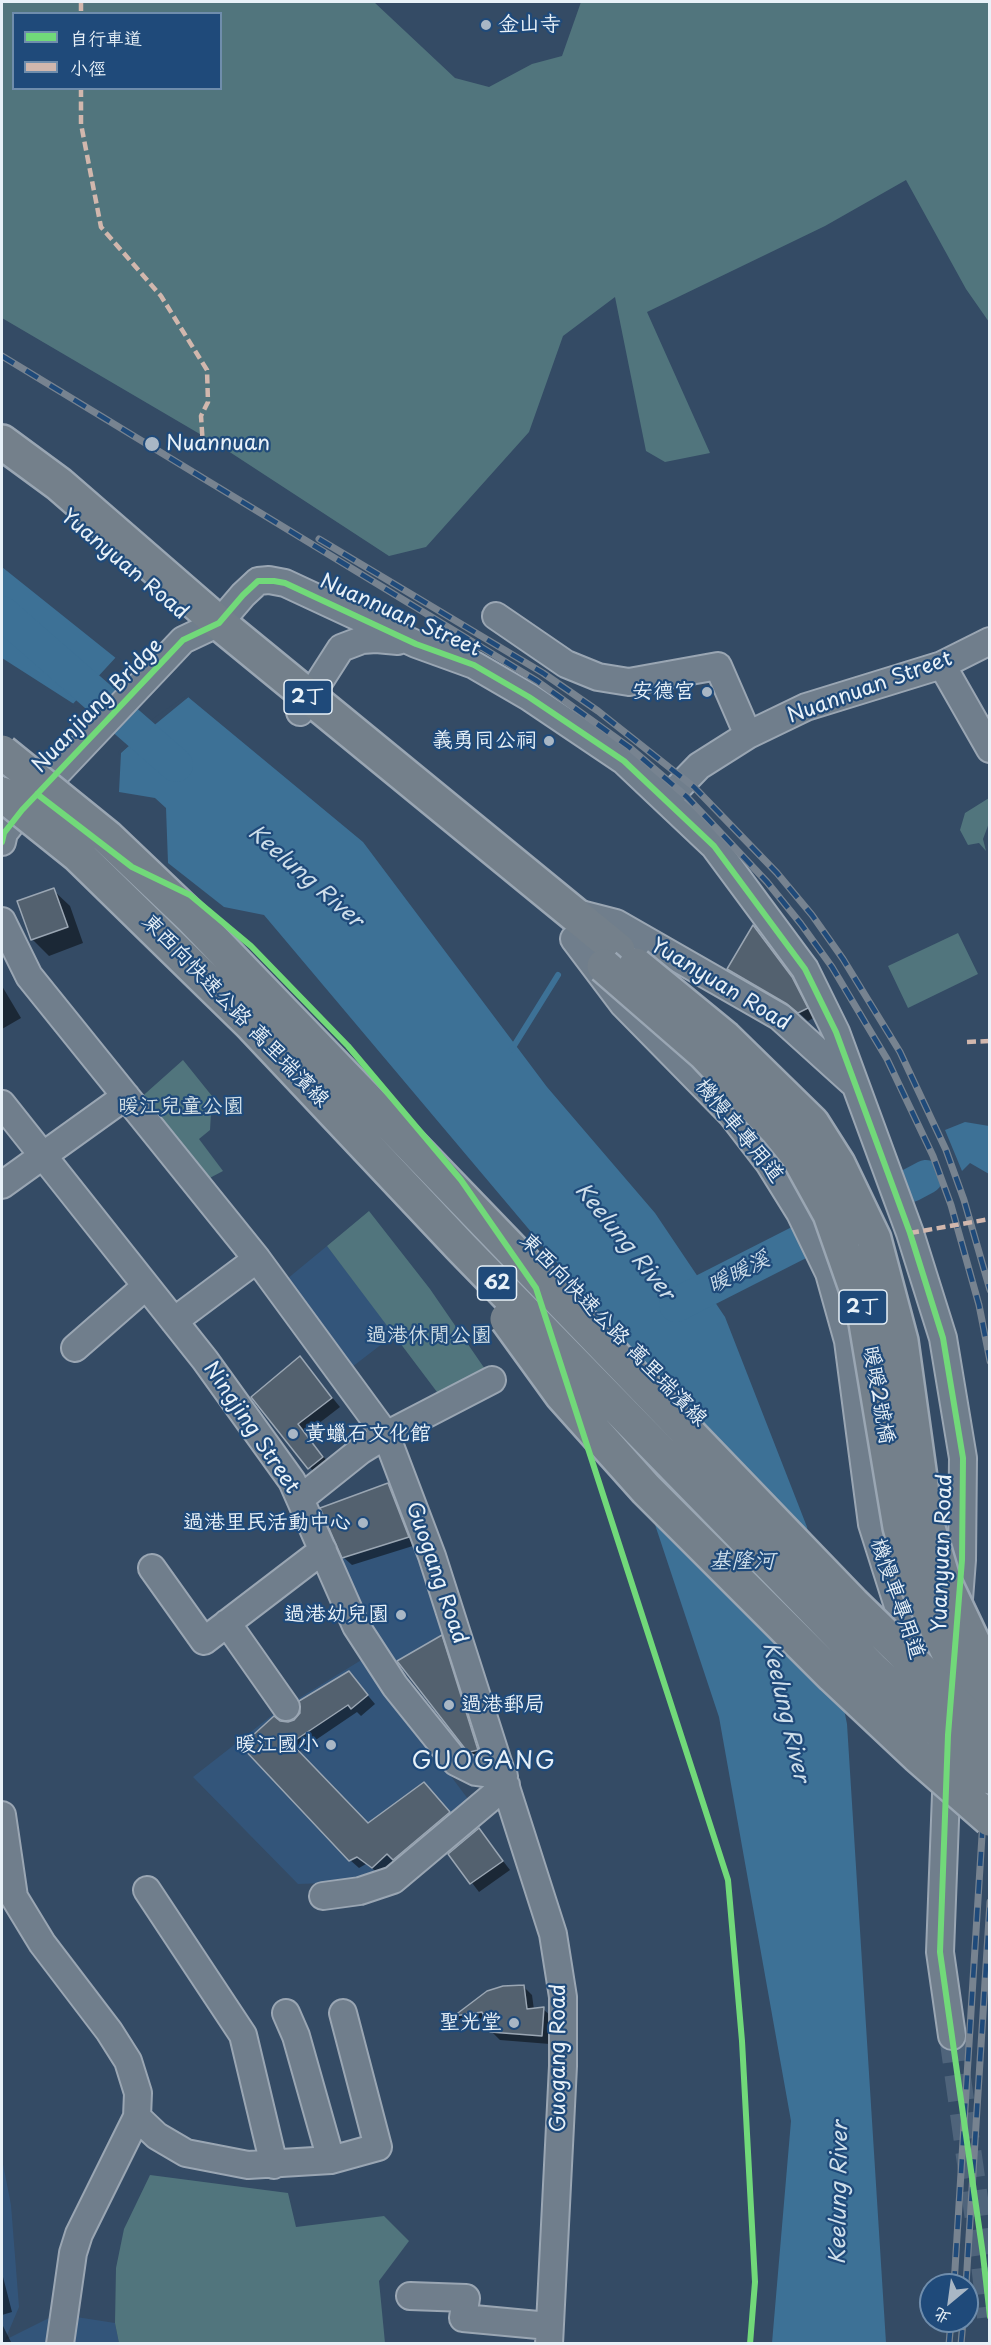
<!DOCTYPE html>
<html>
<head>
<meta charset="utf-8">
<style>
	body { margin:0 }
	#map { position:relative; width:991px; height:2345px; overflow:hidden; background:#344b65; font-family:"Playpen Sans","LXGW WenKai TC",sans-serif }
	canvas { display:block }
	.frame { position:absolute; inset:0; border:3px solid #e8f1f8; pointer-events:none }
	.legend { position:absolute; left:12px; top:12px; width:210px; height:78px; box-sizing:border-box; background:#1f4a7a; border:2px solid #6f8dac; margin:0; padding:8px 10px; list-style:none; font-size:18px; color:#e8f1f8 }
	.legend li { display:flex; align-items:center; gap:12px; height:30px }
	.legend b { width:30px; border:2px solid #6f8dac }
	.north { position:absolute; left:919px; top:2273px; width:60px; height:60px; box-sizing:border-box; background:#1f4a7a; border:2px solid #6f8dac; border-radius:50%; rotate:209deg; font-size:16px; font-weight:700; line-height:24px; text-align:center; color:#e8f1f8 }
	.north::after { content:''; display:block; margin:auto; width:21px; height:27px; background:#a9b7c5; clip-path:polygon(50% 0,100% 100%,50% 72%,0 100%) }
</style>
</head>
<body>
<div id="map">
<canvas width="991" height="2345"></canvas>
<div class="frame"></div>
<ul class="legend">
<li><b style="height:8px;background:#71d979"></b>自行車道</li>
<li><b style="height:8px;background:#d1b7ad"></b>小徑</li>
</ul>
<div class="north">北</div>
</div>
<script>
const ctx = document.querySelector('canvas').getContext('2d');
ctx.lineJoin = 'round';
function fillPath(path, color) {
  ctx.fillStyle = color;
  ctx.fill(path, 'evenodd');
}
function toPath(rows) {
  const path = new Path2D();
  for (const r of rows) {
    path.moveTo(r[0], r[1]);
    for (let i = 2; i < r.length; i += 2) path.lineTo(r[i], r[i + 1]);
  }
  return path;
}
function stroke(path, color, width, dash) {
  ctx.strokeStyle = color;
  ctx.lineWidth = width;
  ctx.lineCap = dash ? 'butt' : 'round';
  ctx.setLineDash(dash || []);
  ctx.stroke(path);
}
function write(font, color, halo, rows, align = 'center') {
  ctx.font = font + ' "Playpen Sans","LXGW WenKai TC",sans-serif';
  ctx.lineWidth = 4.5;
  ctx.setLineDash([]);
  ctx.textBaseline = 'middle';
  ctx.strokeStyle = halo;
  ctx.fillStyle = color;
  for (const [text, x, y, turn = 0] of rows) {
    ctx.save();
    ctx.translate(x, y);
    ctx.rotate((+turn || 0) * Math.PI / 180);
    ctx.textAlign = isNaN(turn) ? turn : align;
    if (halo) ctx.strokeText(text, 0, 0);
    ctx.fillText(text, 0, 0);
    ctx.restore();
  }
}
fillPath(toPath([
	[327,1246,395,1334,352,1367,287,1279],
	[412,1536,446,1632,395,1662,350,1598,335,1560],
	[363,1659,468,1799,380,1881,298,1884,193,1777,275,1713],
	[2,2159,11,2205,19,2307,5,2340,57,2314,115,2323,119,2343,2,2343]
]), '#33557a');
fillPath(toPath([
	[2,2,374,2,455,78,489,87,532,64,562,56,581,2,989,2,989,322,966,289,906,180,825,226,647,312,710,453,665,462,646,451,615,297,563,336,529,432,426,547,389,556,222,447,2,318],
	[14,14,220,14,220,88,14,88],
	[989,798,989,823,983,839,986,851,979,843,968,845,960,830,965,813],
	[958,933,978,974,908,1008,888,966],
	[183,1060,212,1096,210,1130,199,1139,223,1171,204,1181,137,1101],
	[369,1211,430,1289,487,1372,440,1396,327,1246],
	[150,2175,288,2193,296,2227,384,2216,409,2241,379,2281,385,2343,119,2343,115,2323,116,2268,124,2229]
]), '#51757d');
fillPath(toPath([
	[2,567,122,663,77,706,2,658],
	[188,697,363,842,547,1087,655,1213,725,1317,807,1527,847,1724,886,2343,772,2343,791,2121,719,1717,575,1284,264,915,224,907,168,863,166,808,155,798,119,792,121,753,153,722],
	[965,1122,989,1126,989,1174,970,1163,962,1171,945,1130]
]), '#3d7196');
fillPath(toPath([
	[117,656,124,662,124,665,79,708,71,706],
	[187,695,191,695,118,755,119,751,151,720]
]), '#344b65');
fillPath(toPath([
	[53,890,70,906,83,943,49,956,32,939],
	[754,927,800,987,815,1017,808,1021,798,1012,737,977,729,969],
	[2,986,21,1018,2,1029],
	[300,1358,340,1407,305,1434,331,1466,317,1476,253,1397],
	[388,1484,396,1493,416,1545,352,1565,343,1557],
	[441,1637,458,1653,494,1766,484,1766,467,1749],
	[349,1673,375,1704,361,1716,357,1712,298,1752,368,1825,432,1792,457,1822,381,1875,366,1864,359,1868,350,1860,280,1722,288,1723,295,1721],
	[479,1830,510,1870,479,1892,450,1854],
	[523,1986,532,1995,534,2010,543,2009,552,2017,550,2044,500,2040,491,2031,487,2021,464,2024,456,2016,488,1992],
	[480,2011,490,2012,476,2014],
	[2,2273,12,2312,2,2315],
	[2,2324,12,2344,2,2344]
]), '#0007');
stroke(toPath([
	[512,1049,558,975]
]), '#3d7196', 6);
stroke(toPath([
	[2,613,176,765],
	[911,1185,926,1177],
	[676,1305,802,1241]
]), '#3d7196', 34);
const building = toPath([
	[54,888,68,927,31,940,17,901,54,888],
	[753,925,792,977,808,1008,798,1013,787,1004,727,969,753,925],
	[300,1356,332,1398,298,1424,323,1457,308,1469,251,1397,300,1356],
	[388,1483,409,1537,342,1558,320,1508,388,1483],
	[442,1635,478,1750,470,1752,466,1750,397,1661,442,1635],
	[349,1671,368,1695,351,1709,348,1705,291,1743,368,1823,424,1782,450,1812,393,1860,387,1854,372,1868,357,1857,349,1861,241,1746,274,1716,280,1721,288,1722,294,1720,300,1713,299,1701,349,1671],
	[479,1828,503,1861,470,1884,448,1854,479,1828],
	[524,1985,527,2009,544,2007,542,2036,490,2032,482,2012,454,2016,487,1991,503,1986,524,1985]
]);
fillPath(building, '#53616f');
stroke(building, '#9aa6b3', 1.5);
stroke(toPath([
	[952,2036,983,2255,990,2317]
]), '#4f647b', 26, [26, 13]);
const minor = toPath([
	[496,616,566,664,598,677,629,682,718,666,748,735],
	[942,665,990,749],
	[300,712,341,648,362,640,376,639,398,641],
	[666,800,699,766,748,735,806,707,942,665,990,641],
	[2,842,4,833,22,810,183,640,219,623,243,595,258,581,269,580,285,583,416,644,474,665,529,697,624,761,714,846,805,969,836,1032,910,1233,943,1338,963,1458,962,1560,958,1612],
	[577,913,616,923,780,1017,852,1082],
	[2,921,29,976,257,1259,386,1435,432,1556,553,1934,563,1997,563,2066,549,2344],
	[574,939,623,1004,732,1115,769,1163,800,1213,829,1273,848,1341,872,1524,910,1644,918,1663],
	[2,1104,205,1360,292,1481,356,1626,395,1686,456,1762,476,1772,504,1776],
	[2,1185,126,1096],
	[174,1321,257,1259],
	[75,1348,146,1286],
	[300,1499,360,1451,386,1435,492,1380],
	[152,1568,204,1641,323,1550],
	[227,1623,286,1707],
	[947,1768,940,1952,952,2036],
	[2,1815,14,1897,42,1943,109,2031,128,2061,138,2093,137,2117,79,2234,73,2253,60,2344],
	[147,1890,243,2035,274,2165],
	[323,1896,360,1891,393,1880,506,1785],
	[286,2013,296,2036,331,2160],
	[137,2117,157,2136,186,2153,248,2165,331,2160,378,2147,343,2013],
	[410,2296,466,2298,463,2318,549,2326]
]);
const major = toPath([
	[2,442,59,484,219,623,618,950]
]);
stroke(minor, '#9aa6b3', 30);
stroke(major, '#9aa6b3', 38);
stroke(minor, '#707e8c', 26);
stroke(major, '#74808b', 33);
const rail = toPath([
	[2,356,537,681,629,747,687,797,767,882,801,924,832,967,887,1059,933,1156,951,1205,979,1305,990,1361],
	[319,539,543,673,598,711,694,787,777,873,812,915,843,959,900,1052,946,1150,964,1200,990,1290],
	[954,2285,990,1707],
	[966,2285,990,1902],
	[949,2344,951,2321],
	[961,2344,963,2321]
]);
stroke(rail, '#778390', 7);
stroke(rail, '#1f4a7a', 4.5, [14]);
const majorBridge = toPath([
	[636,965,725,1038,812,1123,838,1164,874,1239,901,1341,926,1521,943,1579,990,1678],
	[604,966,704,1053,777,1130,798,1156,830,1214,864,1311,900,1527,914,1578,949,1654,990,1719]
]);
const highwayBridge = toPath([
	[2,752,107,837,191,917,853,1604,990,1737],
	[2,794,78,855,251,1024,461,1247,873,1670,990,1777],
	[507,1319,562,1395,646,1489,833,1676,918,1756,990,1819]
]);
stroke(majorBridge, '#9aa6b3', 38, []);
stroke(highwayBridge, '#9aa6b3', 38, []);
stroke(majorBridge, '#74808b', 33);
stroke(highwayBridge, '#74808b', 33);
stroke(toPath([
	[81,2,81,14],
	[81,88,81,124,101,227,161,296,207,370,208,402,201,416,203,446],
	[967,1042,990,1041],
	[910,1233,990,1219]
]), '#d1b7ad', 4.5, [9, 4.5]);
stroke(toPath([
	[37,794,132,867,190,895,251,946,348,1046,461,1180,536,1288,728,1880,742,2041,755,2282,750,2344],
	[2,842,4,833,22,810,183,640,219,623,243,595,258,581,274,581,285,583,416,644,474,665,529,697,624,761,714,846,805,969,836,1032,910,1233,943,1338,963,1458,962,1560,948,1735,940,1952,983,2255,990,2317]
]), '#71d979', 6);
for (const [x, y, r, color] of [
	[486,25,6,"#a9b7c5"],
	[152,444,8,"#a9b7c5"],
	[707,692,6,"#a9b7c5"],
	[549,741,6,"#a9b7c5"],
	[293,1434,6,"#a9b7c5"],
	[363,1523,6,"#a9b7c5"],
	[401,1615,6,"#a9b7c5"],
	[449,1705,6,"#a9b7c5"],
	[331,1745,6,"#a9b7c5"],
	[514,2023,6,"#a9b7c5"]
]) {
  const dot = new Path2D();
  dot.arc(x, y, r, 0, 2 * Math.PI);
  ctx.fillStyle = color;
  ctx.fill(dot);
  stroke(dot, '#1f4a7a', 2);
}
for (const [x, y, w] of [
	[308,697,48],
	[497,1283,39],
	[863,1307,48]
]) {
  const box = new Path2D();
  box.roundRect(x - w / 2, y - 17, w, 34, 4.5);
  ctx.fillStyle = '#1f4a7a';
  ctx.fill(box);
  stroke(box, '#e8f1f8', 1.5);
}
write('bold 20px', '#e8f1f8', null, [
	["2丁",308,697],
	["62",497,1283],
	["2丁",863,1307]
]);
write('21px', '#e8f1f8', '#1f4a7a', [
	["金山寺",498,25,"left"],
	["Nuannuan",166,444,"left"],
	["安德宮",695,692],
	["義勇同公祠",537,741],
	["黃蠟石文化館",305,1434,"left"],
	["過港里民活動中心",351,1523],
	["過港幼兒園",389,1615],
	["過港郵局",461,1705,"left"],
	["暖江國小",319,1745],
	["聖光堂",502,2023]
], 'right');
write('21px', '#e8f1f8', '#1f4a7a', [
	["Yuanyuan Road",124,565,40],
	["Nuannuan Street",400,616,24],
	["Nuannuan Street",870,688,-20],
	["Nuanjiang Bridge",98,706,-46],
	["Yuanyuan Road",720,985,31],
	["東西向快速公路 萬里瑞濱線",235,1011,46],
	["機慢車專用道",739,1131,51],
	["東西向快速公路 萬里瑞濱線",613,1330,46],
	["暖暖2號橋",878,1395,80],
	["Ningjing Street",251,1428,56],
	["Yuanyuan Road",943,1553,-88],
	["Guogang Road",436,1573,71],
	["機慢車專用道",897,1599,71],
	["Guogang Road",559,2058,-90]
]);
write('21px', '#d2dfe6', '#1f4a7a', [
	["暖江兒童公園",181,1107],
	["過港休閒公園",429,1336]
]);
write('italic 22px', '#cedeea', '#1f4a7a', [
	["Keelung River",305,877,41],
	["Keelung River",624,1242,51],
	["暖暖溪",739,1273,-27],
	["基隆河",742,1562],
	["Keelung River",785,1712,77],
	["Keelung River",840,2193,-89]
]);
ctx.letterSpacing = '1.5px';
write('24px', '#e8f1f8', '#1f4a7a', [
	["GUOGANG",484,1762]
]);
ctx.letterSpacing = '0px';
</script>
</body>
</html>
